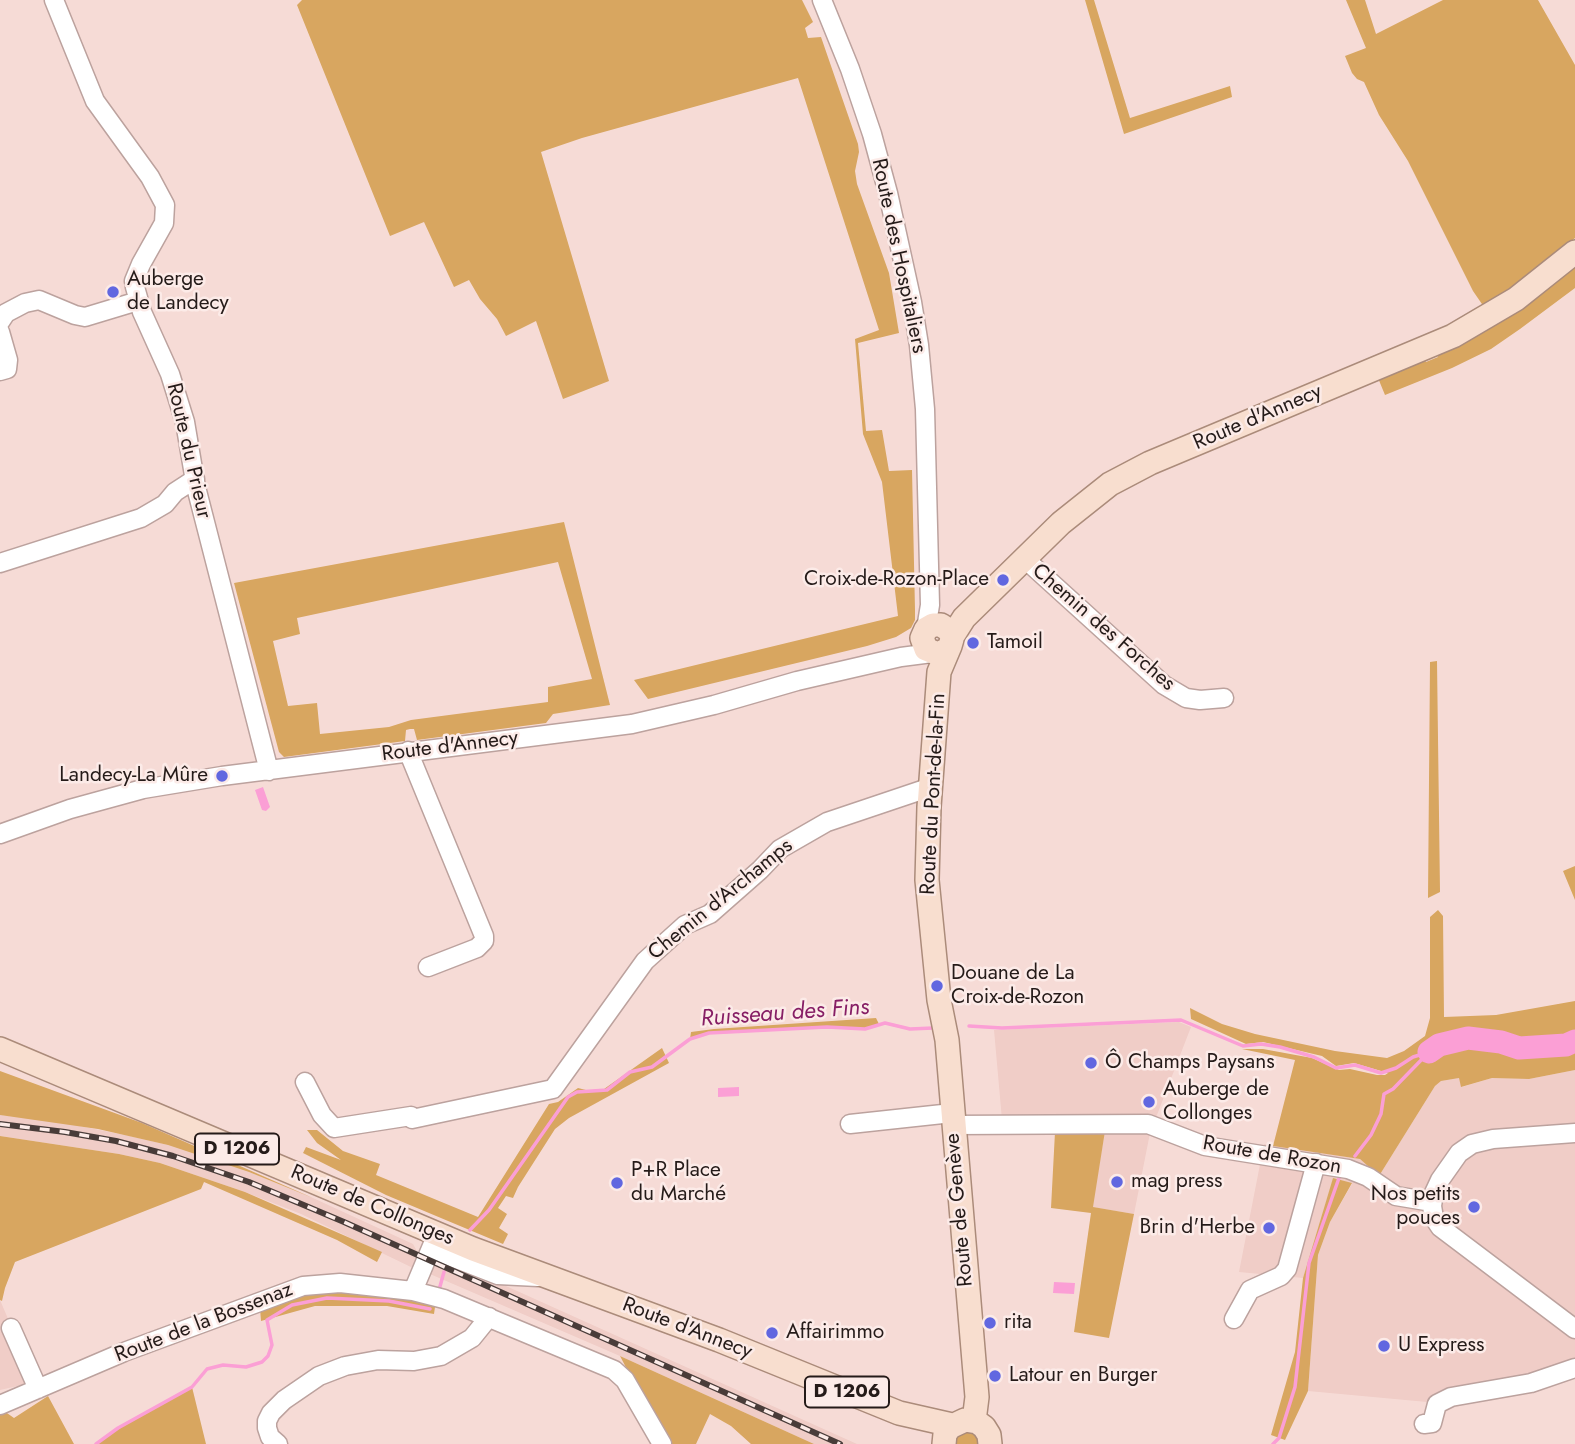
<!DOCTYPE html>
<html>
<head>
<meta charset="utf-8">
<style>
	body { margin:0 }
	canvas { display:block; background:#f6dbd6 }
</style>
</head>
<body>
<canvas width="1575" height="1444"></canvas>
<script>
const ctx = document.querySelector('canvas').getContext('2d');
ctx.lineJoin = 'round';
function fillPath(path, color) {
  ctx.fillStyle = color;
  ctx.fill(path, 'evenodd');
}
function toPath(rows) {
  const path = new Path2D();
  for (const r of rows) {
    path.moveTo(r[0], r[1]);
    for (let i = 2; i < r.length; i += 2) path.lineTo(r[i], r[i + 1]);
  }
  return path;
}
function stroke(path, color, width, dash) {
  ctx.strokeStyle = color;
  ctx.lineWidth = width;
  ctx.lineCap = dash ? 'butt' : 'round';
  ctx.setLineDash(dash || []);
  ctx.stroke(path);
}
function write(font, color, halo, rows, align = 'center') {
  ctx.font = font + ' Jost,sans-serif';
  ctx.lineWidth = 5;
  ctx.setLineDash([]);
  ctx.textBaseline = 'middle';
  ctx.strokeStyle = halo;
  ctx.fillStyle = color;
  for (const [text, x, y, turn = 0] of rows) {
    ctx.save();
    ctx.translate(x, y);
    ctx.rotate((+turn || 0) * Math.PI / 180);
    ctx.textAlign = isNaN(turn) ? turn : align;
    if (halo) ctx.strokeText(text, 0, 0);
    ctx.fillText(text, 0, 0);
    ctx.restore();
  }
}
fillPath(toPath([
	[1179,1022,1191,1027,1150,1133,1134,1214,1092,1207,1105,1131,1003,1131,994,1030],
	[1575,1070,1575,1364,1531,1377,1465,1386,1427,1402,1308,1391,1318,1255,1330,1222,1352,1184,1333,1179,1303,1278,1239,1272,1264,1144,1360,1159,1379,1176,1435,1086,1441,1081,1459,1078,1462,1087,1492,1078,1529,1079],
	[0,1115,59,1122,130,1136,168,1145,249,1172,313,1198,413,1244,418,1253,417,1261,413,1268,301,1214,245,1192,160,1163,119,1154,0,1136],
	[437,1261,486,1277,857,1444,814,1444,620,1356,430,1274,432,1267],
	[0,1300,35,1382,0,1390]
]), '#f0cdc7');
fillPath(toPath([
	[302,0,802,0,813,22,805,28,808,38,821,37,858,144,859,152,855,171,857,184,889,273,899,333,858,343,866,431,882,430,889,471,912,470,915,610,915,620,911,628,896,637,867,646,648,699,634,680,898,616,882,482,863,434,855,339,879,330,798,78,582,138,541,152,609,381,563,399,536,321,506,336,497,319,480,299,469,280,454,287,424,222,390,236,297,5],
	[1085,0,1094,0,1130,118,1230,86,1232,97,1124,134],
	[1346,0,1365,0,1376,34,1443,0,1538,0,1575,65,1575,238,1543,266,1484,307,1473,291,1408,161,1379,115,1364,82,1357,79,1352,73,1345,56,1366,48],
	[1575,263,1575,288,1520,329,1491,349,1452,368,1385,395,1378,378,1424,359,1426,362,1438,357,1436,352,1475,337,1520,307],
	[564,522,610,705,553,714,546,723,417,740,414,729,410,729,406,730,405,741,284,757,279,752,234,583],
	[558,562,592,679,548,687,548,702,411,720,389,727,320,734,317,703,288,706,273,641,300,634,297,618],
	[1437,661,1440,892,1428,898,1430,662],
	[1575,866,1575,900,1563,871],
	[1438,910,1443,916,1444,1017,1496,1015,1575,1001,1575,1070,1529,1079,1492,1078,1461,1087,1459,1078,1441,1081,1435,1086,1379,1176,1360,1159,1273,1146,1295,1060,1242,1049,1263,1049,1312,1058,1339,1070,1350,1069,1377,1075,1385,1075,1388,1073,1354,1063,1336,1066,1322,1056,1263,1042,1246,1044,1191,1019,1190,1008,1222,1024,1255,1034,1335,1051,1387,1058,1404,1051,1425,1036,1430,1018,1430,917],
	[876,1018,879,1024,865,1029,827,1027,709,1033,690,1039,691,1032,714,1029],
	[662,1048,669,1063,569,1118,555,1129,518,1187,513,1198,506,1196,498,1208,507,1214,499,1228,508,1234,503,1244,386,1195,303,1153,306,1147,341,1160,317,1143,307,1130,317,1130,343,1151,380,1164,376,1175,478,1217,549,1104,558,1102,578,1088,590,1091,604,1089],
	[0,1071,142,1123,313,1198,249,1172,168,1145,98,1129,0,1115],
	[1105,1131,1093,1207,1134,1214,1109,1338,1074,1332,1091,1213,1051,1208,1055,1132],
	[0,1136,119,1154,160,1163,245,1192,382,1252,377,1262,337,1240,204,1182,201,1189,15,1262,5,1288,2,1301,0,1300],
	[1333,1178,1352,1183,1330,1222,1318,1255,1308,1391,1285,1440,1271,1435,1295,1352,1303,1278],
	[348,1291,414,1300,435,1307,434,1314,387,1306,315,1306,261,1321,260,1308,298,1295],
	[620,1356,814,1444,751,1444,731,1426,710,1414,696,1444,666,1444],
	[192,1387,206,1444,96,1444,118,1428],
	[48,1396,74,1444,0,1444,0,1413,4,1411,14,1418],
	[963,1431,971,1431,978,1436,980,1444,954,1444,957,1436]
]), '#d8a660');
fillPath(toPath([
	[263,787,270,807,266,811,262,810,255,790],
	[739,1087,739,1096,718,1097,718,1088],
	[1054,1282,1075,1283,1074,1294,1053,1293]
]), '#fb9fd5');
stroke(toPath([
	[969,1026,1002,1028,1181,1020,1243,1046,1261,1044,1280,1047,1314,1057,1336,1068,1355,1065,1381,1073,1396,1068,1413,1057,1429,1052],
	[1355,1156,1371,1135,1381,1114,1384,1094,1393,1089,1428,1053],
	[470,1230,489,1210,568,1097,577,1092,607,1090,630,1072,652,1067,690,1039,709,1033,827,1027,865,1029,885,1023,910,1029,933,1028],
	[439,1290,444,1272],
	[96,1444,118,1428,192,1387,207,1369,223,1365,246,1367,262,1362,268,1356,272,1345,267,1320,292,1305,327,1298,389,1301,430,1309],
	[1273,1444,1279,1438,1295,1387,1309,1263,1339,1178]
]), '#fb9fd5', 3.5);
stroke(toPath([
	[1429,1052,1439,1045,1468,1038,1501,1042,1519,1048,1566,1045,1575,1041]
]), '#fb9fd5', 23);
const minor = toPath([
	[54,0,95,101,150,177,165,205,164,223,141,264,134,281,135,287,142,312,170,374,185,422,196,487,269,771],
	[822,0,850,69,872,134,888,193,912,302,919,345,925,409,930,605,926,629],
	[0,322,6,313,25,303,39,300,75,315,85,317,138,301],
	[0,332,8,360,7,369,0,371],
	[1025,559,1164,685,1186,698,1200,700,1224,698],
	[0,563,141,518,165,504,175,492,195,479],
	[408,751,484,936,484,941,477,948,428,967],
	[0,834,70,809,143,789,222,776,632,724,714,705,797,681,901,657,932,653],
	[305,1082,322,1115,334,1128,411,1116,412,1119,553,1089,645,961,685,925,710,914,760,870,780,849,827,822,931,787],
	[850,1124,952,1113],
	[953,1125,1148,1124,1205,1146,1348,1169,1368,1177,1396,1196,1432,1202],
	[1575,1133,1493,1139,1472,1144,1459,1153,1440,1180,1434,1193,1432,1206,1434,1218,1440,1227,1575,1329],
	[431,1249,498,1275,538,1277],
	[413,1291,444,1299,614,1370,625,1380,662,1444],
	[1234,1319,1250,1290,1281,1276,1287,1269,1316,1163],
	[11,1328,38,1389],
	[0,1405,124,1352,303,1286,340,1283,413,1291,437,1234],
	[1424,1424,1432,1423,1437,1404,1451,1397,1531,1383,1575,1368],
	[278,1444,270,1437,267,1428,267,1421,271,1413,284,1400,319,1376,345,1366,378,1360,414,1361,441,1356,472,1338,489,1317]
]);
const major = toPath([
	[952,637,964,618,1061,523,1110,484,1150,463,1453,336,1516,299,1575,252],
	[948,649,938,654,926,649,922,638,926,629,933,625,941,625,950,631,952,639,950,646,939,672,929,807,927,880,939,1000,947,1040,977,1397,974,1421],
	[0,1049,473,1249,719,1340,899,1413,952,1425],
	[944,1444,945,1434,950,1427,965,1420,977,1422,984,1427,989,1435,990,1444]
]);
stroke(minor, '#bca29e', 21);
stroke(major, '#ab8b7a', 26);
stroke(minor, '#fff', 18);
stroke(major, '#f8decf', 23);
const rail = toPath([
	[0,1124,65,1132,116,1141,173,1156,249,1182,344,1222,840,1444]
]);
stroke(rail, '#493c39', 6);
stroke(rail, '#fcebe8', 3.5, [10]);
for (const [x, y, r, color] of [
	[113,292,7,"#6167e0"],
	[1003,580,7,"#6167e0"],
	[973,643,7,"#6167e0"],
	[222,776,7,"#6167e0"],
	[937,986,7,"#6167e0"],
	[1091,1063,7,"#6167e0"],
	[1149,1102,7,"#6167e0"],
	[1117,1182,7,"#6167e0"],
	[617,1183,7,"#6167e0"],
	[1474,1207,7,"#6167e0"],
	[1269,1228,7,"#6167e0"],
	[990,1323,7,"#6167e0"],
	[772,1333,7,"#6167e0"],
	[1384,1346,7,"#6167e0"],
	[995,1376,7,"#6167e0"]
]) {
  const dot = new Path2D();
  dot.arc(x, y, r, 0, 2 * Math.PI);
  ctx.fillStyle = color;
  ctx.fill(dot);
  stroke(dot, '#fcebe8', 2.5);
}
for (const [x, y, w] of [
	[237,1149,84],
	[847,1392,84]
]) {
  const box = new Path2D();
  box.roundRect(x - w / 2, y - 15.5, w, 31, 5);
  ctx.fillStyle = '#fcebe8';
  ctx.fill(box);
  stroke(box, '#251b19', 2);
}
write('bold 19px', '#251b19', null, [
	["D 1206",237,1149],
	["D 1206",847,1392]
]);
write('21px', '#251b19', '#fcebe8', [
	["Route des Hospitaliers",898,256,78],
	["Route d'Annecy",1258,418,-23],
	["Route du Prieur",188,451,77],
	["Chemin des Forches",1103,628,41],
	["Route d'Annecy",450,747,-7],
	["Route du Pont-de-la-Fin",934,794,-87],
	["Chemin d'Archamps",721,900,-39],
	["Route de Rozon",1272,1156,10],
	["Route de Collonges",372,1206,23],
	["Route de Genève",960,1210,-95],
	["Route de la Bossenaz",204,1323,-21],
	["Route d'Annecy",687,1329,21]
]);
write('21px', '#251b19', '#fcebe8', [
	["Auberge",127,280],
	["de Landecy",127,304],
	["Croix-de-Rozon-Place",989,580,"right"],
	["Tamoil",987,643],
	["Landecy-La Mûre",208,776,"right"],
	["Douane de La",951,974],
	["Croix-de-Rozon",951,998],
	["Ô Champs Paysans",1105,1063],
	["Auberge de",1163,1090],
	["Collonges",1163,1114],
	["P+R Place",631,1171],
	["du Marché",631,1195],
	["mag press",1131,1182],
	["Nos petits",1460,1195,"right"],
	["pouces",1460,1219,"right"],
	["Brin d'Herbe",1255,1228,"right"],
	["rita",1004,1323],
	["Affairimmo",786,1333],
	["U Express",1398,1346],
	["Latour en Burger",1009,1376]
], 'left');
write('italic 23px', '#861e65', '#fcebe8', [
	["Ruisseau des Fins",785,1014,-4]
]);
</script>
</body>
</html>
